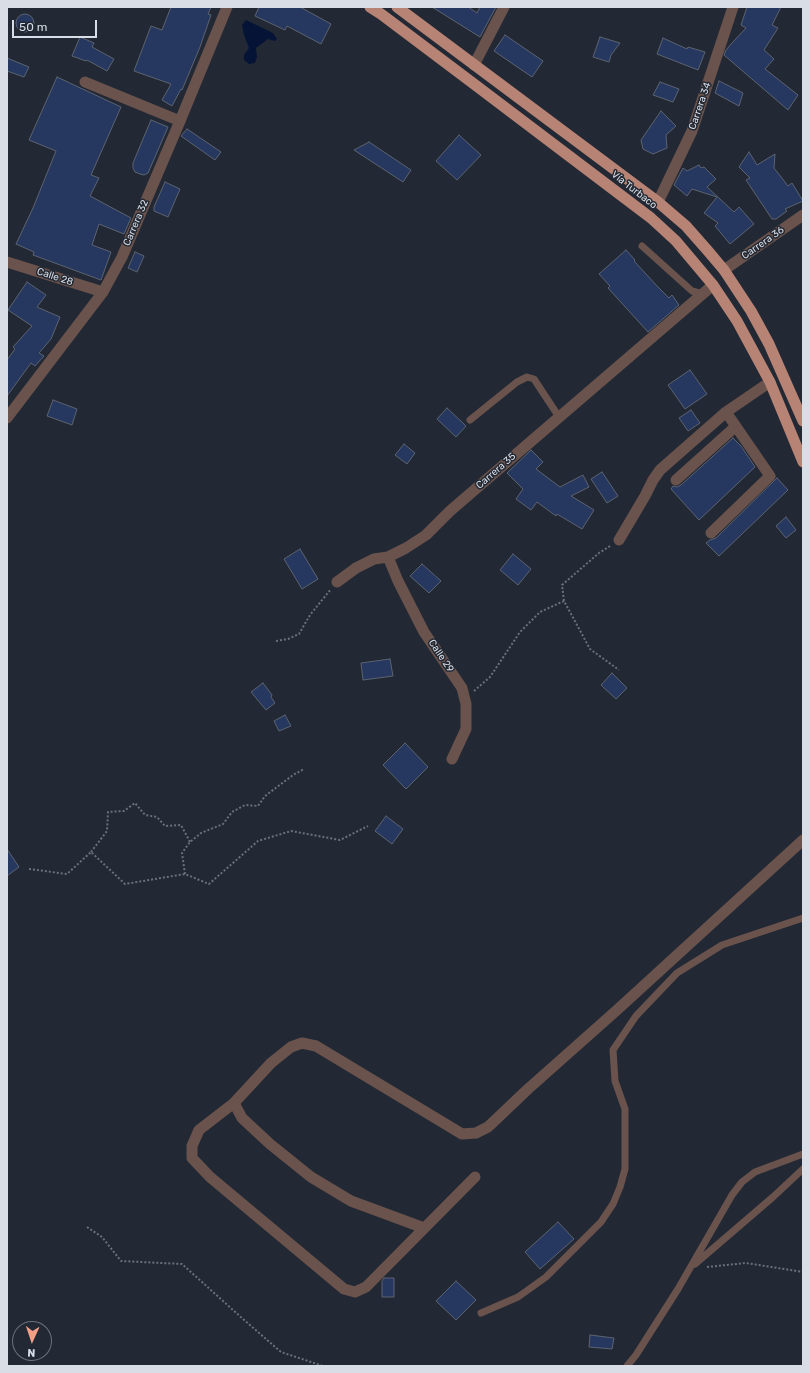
<!DOCTYPE html>
<html>
<head>
<meta charset="utf-8">
<style>
	body { margin:0 }
	#map { position:relative; width:810px; height:1373px; overflow:hidden; background:#232934; font-family:Rubik,sans-serif }
	canvas { display:block }
	.frame { position:absolute; inset:0; border:8px solid #d9dde5; pointer-events:none }
	.north { position:absolute; left:12px; top:1321px; width:40px; height:40px; box-sizing:border-box; background:#232934; border:1px solid #6c717b; border-radius:50%; rotate:183deg; font-size:11px; font-weight:700; line-height:16px; text-align:center; color:#d9dde5 }
	.north::after { content:''; display:block; margin:auto; width:14px; height:18px; background:#f49e86; clip-path:polygon(50% 0,100% 100%,50% 72%,0 100%) }
	.scale { position:absolute; left:12px; top:20px; width:85px; height:18px; box-sizing:border-box; border:2px solid #d9dde5; border-top:0; padding-left:5px; font-size:12px; line-height:14px; white-space:nowrap; color:#d9dde5; -webkit-text-stroke:3px #232934; paint-order:stroke }
</style>
</head>
<body>
<div id="map">
<canvas width="810" height="1373"></canvas>
<div class="frame"></div>
<div class="north">N</div>
<div class="scale">50 m</div>
</div>
<script>
const ctx = document.querySelector('canvas').getContext('2d');
ctx.lineJoin = 'round';
function fillPath(path, color) {
  ctx.fillStyle = color;
  ctx.fill(path, 'evenodd');
}
function toPath(rows) {
  const path = new Path2D();
  for (const r of rows) {
    if (r.length === 3) {
      path.moveTo(r[0] + r[2], r[1]);
      path.arc(r[0], r[1], r[2], 0, 2 * Math.PI);
      continue;
    }
    path.moveTo(r[0], r[1]);
    for (let i = 2; i < r.length; i += 2) path.lineTo(r[i], r[i + 1]);
  }
  return path;
}
function stroke(path, color, width, dash) {
  ctx.strokeStyle = color;
  ctx.lineWidth = width;
  ctx.lineCap = dash ? 'butt' : 'round';
  ctx.setLineDash(dash || []);
  ctx.stroke(path);
}
function write(font, color, halo, rows, align = 'center') {
  ctx.font = font + ' Rubik,sans-serif';
  ctx.lineWidth = 3;
  ctx.setLineDash([]);
  ctx.textBaseline = 'middle';
  ctx.strokeStyle = halo;
  ctx.fillStyle = color;
  for (const [text, x, y, turn = 0] of rows) {
    ctx.save();
    ctx.translate(x, y);
    ctx.rotate((+turn || 0) * Math.PI / 180);
    ctx.textAlign = isNaN(turn) ? turn : align;
    if (halo) ctx.strokeText(text, 0, 0);
    ctx.fillText(text, 0, 0);
    ctx.restore();
  }
}
fillPath(toPath([
	[246,20,273,33,277,39,275,41,268,39,256,48,257,57,255,63,249,64,244,60,244,55,249,48,244,35,242,25]
]), '#051337');
const building = toPath([
	[171,7,211,7,208,14,211,15,200,47,182,90,181,89,172,106,162,100,171,84,134,71,151,26,162,30,171,7],
	[259,7,300,7,331,24,321,44,287,26,285,30,255,16,259,7],
	[432,7,468,7,477,13,480,7,496,7,480,37,432,7],
	[747,7,781,7,772,25,778,28,764,50,774,59,765,69,798,95,788,110,724,55,726,50,732,43,746,28,741,25,747,7],
	[25,23,9],
	[505,35,543,61,532,77,494,51,505,35],
	[80,37,94,43,92,47,114,59,107,71,87,60,86,61,72,56,80,37],
	[600,37,620,43,611,55,609,62,593,57,600,37],
	[663,38,687,49,688,47,705,52,698,70,657,54,663,38],
	[7,58,29,67,24,77,7,71,7,58],
	[57,77,121,107,91,175,99,178,90,196,131,218,124,234,99,224,92,245,111,252,101,280,33,255,34,252,16,244,33,208,56,151,29,140,57,77],
	[719,81,743,93,739,106,715,93,719,81],
	[660,82,679,89,673,102,653,95,660,82],
	[661,111,676,126,666,135,667,148,653,154,643,149,641,140,661,111],
	[151,120,168,127,148,173,144,175,140,174,135,172,133,168,133,163,151,120],
	[187,129,221,152,215,160,181,136,187,129],
	[459,135,481,155,457,180,436,161,459,135],
	[369,142,411,170,403,182,354,150,369,142],
	[749,152,757,165,775,154,774,168,788,186,792,183,803,201,785,209,787,211,776,219,772,219,746,180,750,178,739,167,749,152],
	[699,165,701,168,704,167,716,179,707,187,734,212,739,207,754,224,730,244,715,226,718,223,704,213,717,197,692,189,687,196,674,185,683,168,687,171,699,165],
	[165,182,180,189,168,217,154,211,154,207,165,182],
	[626,250,635,260,634,261,657,286,669,298,672,295,679,305,648,332,608,288,610,286,599,274,626,250],
	[135,252,144,256,137,272,128,268,135,252],
	[27,282,46,295,37,307,60,317,51,339,39,353,44,356,35,366,31,363,7,396,7,360,15,349,13,347,32,326,8,310,27,282],
	[690,370,707,394,685,409,668,385,690,370],
	[53,400,77,409,72,425,47,416,53,400],
	[447,408,466,426,456,437,437,419,447,408],
	[691,410,700,423,688,431,679,418,691,410],
	[733,438,741,446,755,467,699,520,671,489,673,486,677,487,681,485,733,438],
	[404,444,415,453,407,464,395,455,404,444],
	[531,450,543,462,536,469,560,487,583,475,589,487,571,496,594,510,582,529,557,514,556,516,537,502,531,510,516,499,523,489,507,473,531,450],
	[602,472,618,496,607,503,591,479,602,472],
	[777,478,788,490,719,556,706,543,710,540,716,538,777,478],
	[786,517,796,530,786,538,776,526,786,517],
	[300,549,318,579,302,589,284,559,300,549],
	[513,554,531,569,518,585,500,570,513,554],
	[422,564,441,581,429,593,410,576,422,564],
	[390,659,393,676,363,680,361,663,390,659],
	[612,673,627,688,616,699,601,685,612,673],
	[263,683,272,695,271,697,275,703,266,710,251,692,263,683],
	[285,715,291,726,279,731,274,721,285,715],
	[405,743,428,767,406,789,383,765,405,743],
	[386,816,403,829,392,844,375,831,386,816],
	[7,849,19,867,7,876,7,849],
	[558,1222,574,1239,540,1269,525,1252,558,1222],
	[384,1278,394,1278,394,1297,382,1297,382,1281,384,1278],
	[456,1281,476,1300,456,1320,436,1301,456,1281],
	[590,1335,614,1338,612,1349,589,1347,590,1335]
]);
fillPath(building, '#263860');
stroke(building, '#5c6370', 1);
stroke(toPath([
	[610,546,599,553,562,585,564,601,590,649,619,670],
	[276,641,288,639,299,634,310,615,331,589],
	[474,691,490,677,520,632,540,612,564,601],
	[91,852,107,831,108,812,124,811,135,803,145,815,157,817,165,826,181,825,190,842],
	[29,869,67,874,91,852,125,884,185,874,209,884,258,841,291,831,340,840,368,826],
	[185,874,182,853,190,842,201,833,223,824,232,812,245,805,258,806,265,796,293,775,304,769],
	[87,1227,102,1237,121,1261,182,1264,243,1319,281,1352,323,1366],
	[707,1267,746,1263,803,1272]
]), '#6b717a', 2, [2, 2]);
stroke(toPath([
	[642,246,692,291,703,294],
	[470,420,517,382,527,377,534,379,559,417],
	[695,1264,773,1197,803,1169],
	[481,1313,518,1297,546,1277,601,1222,613,1204,620,1187,625,1169,625,1109,615,1081,613,1050,636,1016,677,973,722,945,803,918],
	[627,1366,636,1355,678,1289,732,1195,742,1182,755,1172,803,1154]
]), '#6a534c', 7);
stroke(toPath([
	[474,65,504,7],
	[85,82,180,121],
	[658,202,692,131,733,7],
	[7,262,103,292],
	[724,270,803,215],
	[7,418,103,292,122,257,180,121,227,7],
	[676,480,735,427],
	[711,533,770,476,726,412],
	[619,540,645,496,653,480,660,470,726,412,770,382],
	[388,557,398,581,424,632,462,688,466,704,466,729,452,759],
	[337,582,356,568,374,559,388,557,406,548,426,535,450,511,713,285],
	[234,1103,199,1130,192,1146,192,1158,210,1177,344,1289,355,1292,366,1287,475,1177],
	[424,1228,351,1201,311,1177,270,1144,242,1118,234,1103,271,1063,291,1047,302,1043,316,1046,462,1134,476,1133,488,1127,528,1089,617,1010,803,840]
]), '#6a534c', 11);
stroke(toPath([
	[370,7,381,14,474,84,651,218,676,241,713,285,737,321,770,382,803,462],
	[397,7,658,202,686,226,708,251,724,270,751,311,769,344,803,421]
]), '#b78374', 11);
write('10px', '#d9dde5', '#232934', [
	["Carrera 34",700,106,-71],
	["Vía Turbaco",634,190,38],
	["Carrera 32",136,223,-67],
	["Carrera 36",763,243,-35],
	["Calle 28",55,277,18],
	["Carrera 35",496,471,-41],
	["Calle 29",441,656,56]
]);
</script>
</body>
</html>
